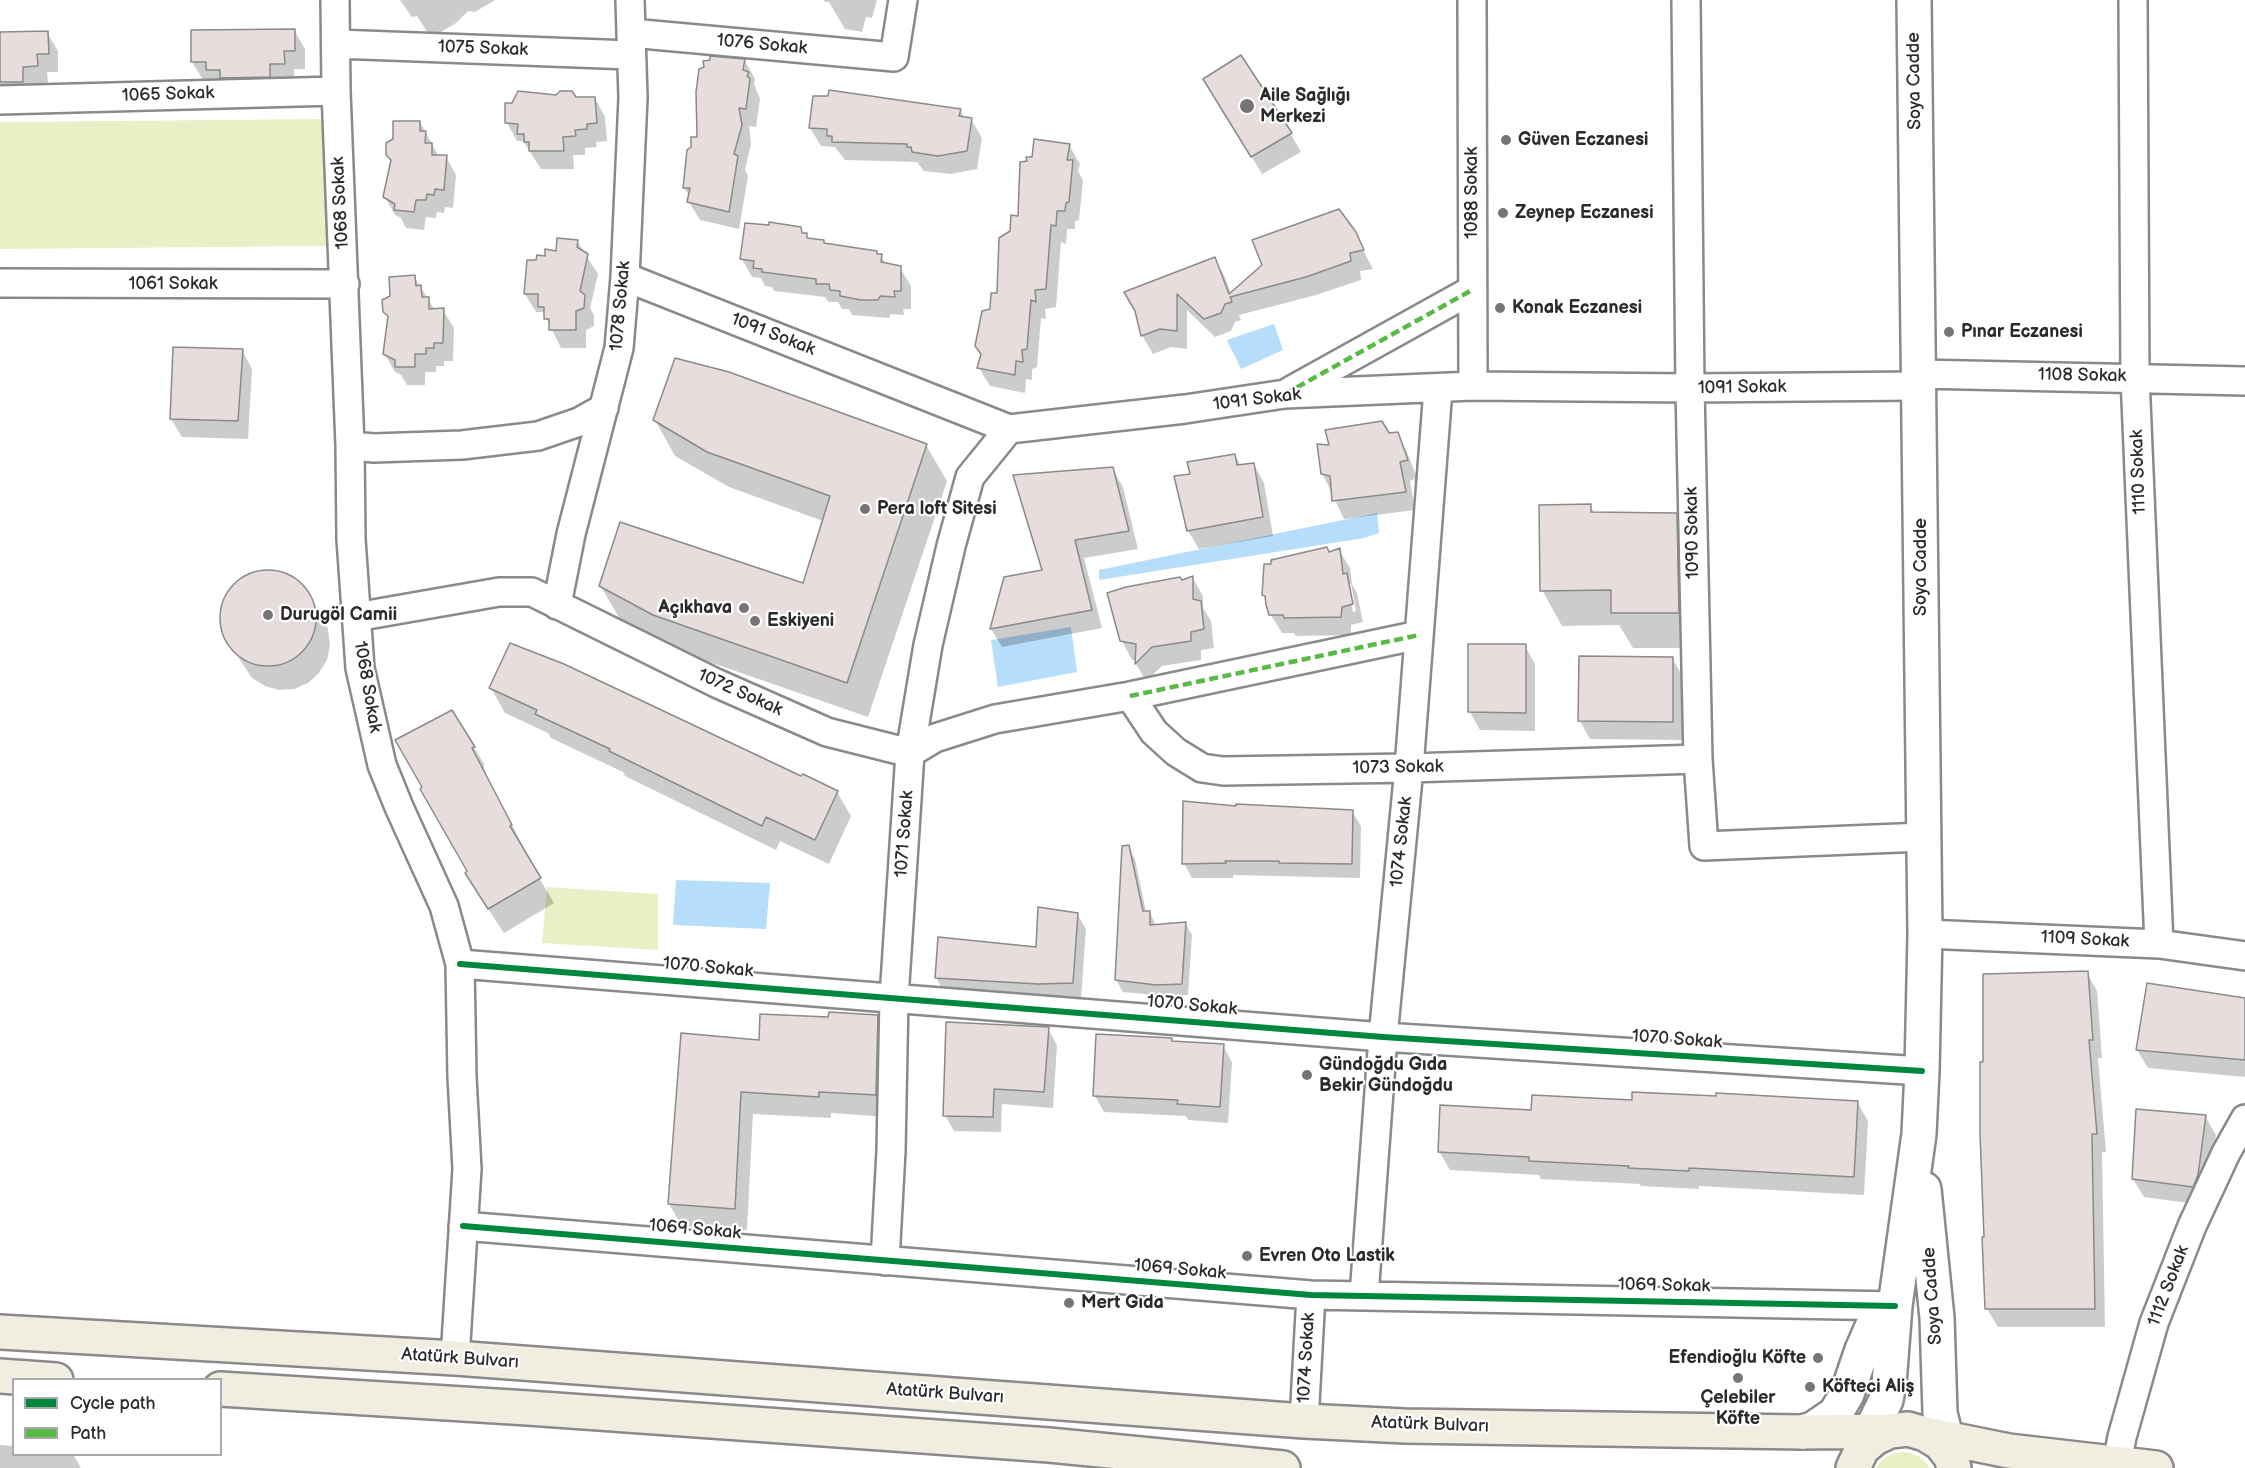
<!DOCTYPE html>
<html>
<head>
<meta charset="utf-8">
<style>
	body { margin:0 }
	#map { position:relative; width:2245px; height:1468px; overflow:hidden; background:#fff; font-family:"Balsamiq Sans",sans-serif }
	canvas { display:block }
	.legend { position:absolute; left:12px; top:1378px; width:210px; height:78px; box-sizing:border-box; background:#fff; border:2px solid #aaa; margin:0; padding:8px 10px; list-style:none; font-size:18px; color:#2b2b2b }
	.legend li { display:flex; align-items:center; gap:12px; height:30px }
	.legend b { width:30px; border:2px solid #aaa }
</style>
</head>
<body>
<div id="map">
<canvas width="2245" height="1468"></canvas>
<ul class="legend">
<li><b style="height:8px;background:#00873e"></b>Cycle path</li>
<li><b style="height:8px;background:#58b947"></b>Path</li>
</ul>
</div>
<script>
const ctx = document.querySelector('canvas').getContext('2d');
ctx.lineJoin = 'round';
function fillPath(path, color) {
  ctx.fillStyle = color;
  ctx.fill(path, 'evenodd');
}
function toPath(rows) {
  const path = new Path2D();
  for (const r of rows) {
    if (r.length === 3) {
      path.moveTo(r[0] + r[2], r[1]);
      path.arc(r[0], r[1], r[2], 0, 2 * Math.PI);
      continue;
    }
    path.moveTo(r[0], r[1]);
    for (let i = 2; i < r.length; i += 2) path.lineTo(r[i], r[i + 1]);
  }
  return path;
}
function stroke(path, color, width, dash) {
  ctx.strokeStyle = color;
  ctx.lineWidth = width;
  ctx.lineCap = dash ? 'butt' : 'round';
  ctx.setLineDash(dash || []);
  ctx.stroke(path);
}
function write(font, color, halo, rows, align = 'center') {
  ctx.font = font + ' "Balsamiq Sans",sans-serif';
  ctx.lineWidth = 4.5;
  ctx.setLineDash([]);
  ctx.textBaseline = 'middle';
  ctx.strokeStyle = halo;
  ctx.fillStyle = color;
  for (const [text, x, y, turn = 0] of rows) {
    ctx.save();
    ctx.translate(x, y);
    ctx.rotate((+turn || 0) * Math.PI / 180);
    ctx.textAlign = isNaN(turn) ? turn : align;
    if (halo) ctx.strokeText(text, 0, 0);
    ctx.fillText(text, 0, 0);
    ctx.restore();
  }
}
fillPath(toPath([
	[328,119,327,246,0,249,0,122],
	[547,887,658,894,658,950,542,943],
	[1901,1452,1911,1453,1920,1457,1930,1468,1876,1468,1882,1460,1891,1454]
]), '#e8f0c5');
fillPath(toPath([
	[1274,324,1283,350,1241,369,1227,340],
	[1377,513,1379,533,1364,538,1099,580,1099,570],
	[1071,627,1077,672,998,687,991,640],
	[676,880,770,883,766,929,673,925]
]), '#b6ddf9');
fillPath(toPath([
	[400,0,495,0,475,12,468,11,456,23,431,38,417,16,412,17],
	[824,0,877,0,872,18,866,17,862,32,845,29,829,2,825,2],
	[294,30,305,49,305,69,294,69,294,82,218,88,214,80,203,80,192,62],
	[47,33,58,51,58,72,47,72,48,84,33,85,33,100,0,100,0,34],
	[745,61,755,79,754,84,760,99,756,127,749,126,751,144,745,170,748,176,739,229,700,220,689,202,690,197,684,188,699,139],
	[1216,97,1290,133,1301,152,1262,174],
	[595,98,605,117,607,141,596,142,597,147,585,148,585,155,573,155,574,169,541,169,523,141,517,141,507,123,575,99],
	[960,110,965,119,971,119,982,138,977,169,950,174,924,171,917,162,845,160,835,147,821,146,810,128],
	[420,122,439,157,446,157,456,175,453,208,445,207,444,213,437,212,436,218,426,217,424,230,406,228,401,218,395,215,385,197,392,163,387,155],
	[1069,145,1080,164,1078,171,1083,180,1079,220,1075,221,1075,229,1067,229,1066,244,1061,242,1056,307,1045,309,1046,319,1041,318,1037,367,1032,369,1032,380,1026,379,1025,393,990,386,979,368,982,356,976,346,999,294,1011,232,1020,217,1029,163,1033,158],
	[800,229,809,240,881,256,886,264,900,268,911,286,911,309,903,309,904,315,891,314,889,318,852,315,849,309,842,309,838,302,828,302,825,297,774,291,772,287,765,286,761,278,752,277,742,259],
	[1354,233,1373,269,1360,271,1361,280,1316,295,1239,315,1241,320,1235,322,1231,331,1215,337,1187,310,1187,349,1171,347,1153,354,1142,335,1136,310,1214,259,1225,277,1231,294],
	[577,241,598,274,590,308,594,315,594,326,586,330,586,348,561,348,543,312,536,312,525,294,529,261,538,262],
	[414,277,435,310,443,310,454,328,453,361,444,361,444,366,436,366,436,372,425,372,425,385,407,385,401,375,395,372,384,353,389,319,384,312,391,296],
	[242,350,252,369,248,439,182,437,171,419],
	[655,420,926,445,947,481,868,717,675,650,621,621,600,585,804,585,823,521,729,487,675,456],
	[1397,434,1407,452,1417,478,1410,481,1415,510,1344,519,1322,473,1331,447],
	[1235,455,1241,466,1254,465,1264,483,1273,536,1199,549,1188,531,1192,475],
	[1112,469,1123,487,1138,549,1084,558,1102,628,1002,647,991,629,1005,578,1044,571],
	[1590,505,1595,514,1676,514,1697,550,1699,648,1633,648,1619,625,1562,626,1542,590],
	[1339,550,1350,568,1352,584,1357,593,1363,622,1351,625,1351,635,1296,636,1294,633,1282,633,1271,615,1264,594,1329,553],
	[1347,581,1351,584,1356,611,1353,612],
	[264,571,280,573,294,579,306,590,328,629,330,645,327,660,319,673,308,683,294,689,279,690,265,686,252,678,227,640,222,626,222,611,226,597,236,584,249,575],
	[1193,578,1203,596,1203,608,1211,621,1214,648,1201,650,1201,660,1162,666,1146,681,1136,664,1136,660,1132,660,1122,641,1181,581],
	[1525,646,1535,664,1535,731,1480,730,1470,712],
	[1672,658,1683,677,1683,740,1590,739,1580,721],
	[491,688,802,778,837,792,851,816,829,864,780,841,776,850,625,776,623,772,551,738,548,733,505,713],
	[469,739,484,764,484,770,525,850,523,851,554,903,504,933,481,898,469,872],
	[1237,808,1352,811,1361,826,1360,878,1233,875,1233,878,1192,878,1184,863],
	[1128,847,1135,859,1146,912,1150,912,1156,926,1185,923,1192,935,1188,995,1163,996,1123,992,1116,980],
	[1077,914,1086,929,1081,998,1047,999,945,993,936,978,1038,949],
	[2087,973,2097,991,2102,1058,2098,1058,2106,1152,2102,1152,2105,1327,1998,1327,1987,1309,1985,1238],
	[2245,999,2245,1077,2148,1068,2137,1050],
	[877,1016,890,1038,888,1117,831,1113,831,1118,753,1114,747,1230,682,1226,669,1204,760,1042,830,1019],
	[1048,1029,1057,1045,1053,1108,1002,1104,1001,1132,954,1131,945,1115],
	[1171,1039,1173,1043,1223,1046,1232,1062,1228,1123,1188,1120,1186,1116,1104,1112,1095,1096],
	[1633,1102,1857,1102,1868,1121,1864,1195,1699,1186,1699,1189,1641,1186,1639,1184,1541,1179,1539,1175,1450,1170,1439,1151,1533,1112],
	[2205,1116,2216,1135,2208,1194,2203,1205,2144,1197,2133,1179],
	[0,1445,14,1446,14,1454,73,1454,81,1468,0,1468]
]), '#0003');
const building = toPath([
	[295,29,295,51,284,51,285,64,270,64,270,77,220,78,220,70,206,70,206,62,191,62,191,30,295,29],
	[48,31,49,54,37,54,38,66,23,67,23,82,0,82,0,32,48,31],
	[1241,55,1292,133,1251,157,1203,79,1241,55],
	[710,56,745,59,743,70,749,72,747,76,750,79,746,109,739,108,742,125,734,154,738,156,729,212,687,202,690,188,683,188,687,150,691,147,691,137,697,137,696,92,699,69,704,67,703,61,710,60,710,56],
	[829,90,961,109,959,116,972,118,967,151,938,156,912,152,911,147,907,147,907,144,832,142,832,136,827,136,827,129,809,128,813,96,828,96,829,90],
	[518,91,556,95,560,91,572,91,576,97,595,97,597,123,587,124,587,129,575,130,576,136,563,137,564,151,529,151,529,142,524,142,524,134,517,134,518,124,505,123,505,103,512,103,518,91],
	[393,121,420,121,420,131,426,131,425,143,432,143,432,155,447,155,444,190,435,189,434,195,427,194,426,200,416,200,414,212,394,210,395,204,383,197,391,160,386,155,386,143,393,139,393,121],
	[1034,139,1070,144,1067,160,1073,160,1069,202,1066,203,1065,211,1057,211,1056,226,1051,225,1046,289,1035,290,1036,302,1031,300,1027,349,1022,350,1023,362,1016,361,1015,375,977,368,981,354,975,346,982,311,990,309,991,293,997,293,999,238,1010,231,1011,215,1018,216,1020,162,1027,161,1026,157,1032,157,1034,139],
	[1339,209,1356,232,1364,250,1350,253,1351,261,1306,277,1230,297,1232,302,1225,304,1221,313,1204,319,1177,294,1177,331,1160,329,1141,336,1135,311,1124,292,1215,257,1229,294,1262,265,1252,240,1339,209],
	[769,222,801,227,802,233,807,233,807,238,824,240,824,243,877,251,877,254,882,254,881,262,901,266,901,291,894,291,895,297,880,296,878,300,861,300,840,296,840,291,830,290,829,284,816,284,816,279,762,272,762,269,753,268,754,261,740,259,745,223,769,225,769,222],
	[557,238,578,240,577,247,588,254,580,291,585,295,584,308,576,311,576,330,549,330,549,319,544,319,544,307,538,307,538,294,524,294,527,260,536,260,537,255,545,256,545,249,556,251,557,238],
	[415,275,416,286,421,285,422,297,429,297,429,309,444,308,443,343,434,343,434,348,426,348,426,354,415,354,415,367,395,367,395,360,383,354,388,316,383,312,382,300,390,296,389,277,415,275],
	[173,347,243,349,238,421,170,419,173,347],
	[675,358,729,372,927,444,847,683,653,615,599,586,620,522,803,583,830,496,707,452,653,420,675,358],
	[1382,421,1389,433,1398,432,1408,460,1400,462,1406,492,1332,501,1330,476,1321,474,1317,444,1329,445,1325,430,1382,421],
	[1235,454,1237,465,1254,463,1263,517,1187,531,1174,476,1190,474,1187,462,1235,454],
	[1113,467,1129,531,1075,540,1092,610,990,629,1004,577,1042,570,1013,475,1113,467],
	[1591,504,1591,512,1677,513,1679,613,1611,613,1611,590,1540,591,1539,505,1591,504],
	[1327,547,1329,552,1340,548,1343,574,1347,573,1353,604,1342,607,1341,617,1284,618,1283,615,1269,615,1266,605,1265,596,1262,595,1264,564,1271,564,1271,560,1327,547],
	[268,618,48],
	[1193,576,1193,599,1201,601,1204,629,1191,632,1191,641,1152,647,1135,664,1136,644,1120,641,1107,593,1126,587,1180,577,1182,580,1193,576],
	[510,643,564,664,801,776,803,774,838,791,815,840,766,817,762,826,609,751,610,749,535,714,537,710,489,688,510,643],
	[1468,644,1526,644,1526,713,1468,712,1468,644],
	[1579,656,1673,657,1673,722,1578,721,1579,656],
	[452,710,475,747,472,748,512,825,510,826,541,878,488,909,465,873,467,871,420,789,422,787,395,740,452,710],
	[1183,801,1236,806,1236,804,1353,810,1352,864,1279,863,1279,861,1225,861,1226,863,1182,864,1183,801],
	[1129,845,1143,911,1150,911,1150,925,1186,922,1182,984,1156,985,1115,980,1122,846,1129,845],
	[1038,907,1078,913,1073,983,1038,984,935,978,938,937,1036,947,1038,907],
	[2088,971,2093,1040,2089,1040,2097,1134,2092,1134,2095,1309,1985,1309,1982,1237,1984,1237,1980,1133,1980,1062,1983,1062,1983,974,2088,971],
	[2147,983,2245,998,2245,1060,2136,1050,2147,983],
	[829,1012,878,1015,876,1095,819,1092,819,1097,741,1092,735,1209,668,1204,681,1033,759,1040,760,1014,828,1017,829,1012],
	[946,1022,1049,1027,1044,1092,994,1089,993,1117,943,1116,946,1022],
	[1096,1034,1172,1038,1172,1041,1224,1044,1220,1107,1177,1104,1178,1100,1093,1096,1096,1034],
	[1632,1092,1716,1096,1716,1093,1858,1101,1854,1177,1689,1168,1689,1171,1628,1168,1629,1166,1529,1161,1529,1157,1438,1152,1440,1105,1531,1110,1532,1095,1632,1100,1632,1092],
	[2136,1109,2206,1115,2198,1175,2193,1187,2132,1179,2136,1109]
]);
fillPath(building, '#e8dddd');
stroke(building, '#8a8a8a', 1.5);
const street = toPath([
	[335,0,336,91,350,446,351,539,360,668,382,765,399,807,444,906,460,964,462,1077,467,1169,455,1358],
	[1472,0,1473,386],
	[1686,0,1690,388,1698,759,1704,846,1923,837],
	[2133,0,2135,377,2159,944],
	[631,33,894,57,903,0],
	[336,44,631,55],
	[0,100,336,91],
	[625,277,1009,429,1185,409,1285,394,1473,386,1690,388,1919,386],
	[0,283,345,284],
	[1919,374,2245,381],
	[1290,391,1472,290],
	[350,446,374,448,462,445,538,436,579,422,604,408],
	[557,605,571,534,619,348,625,277,633,98,630,0],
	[356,617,499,592,532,592,716,683,827,732,910,753,935,738,995,719,1130,696,1419,635],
	[1130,696,1154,732,1176,752,1202,768,1223,771,1409,768,1698,759],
	[1925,934,2159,944,2245,956],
	[460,964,1383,1037,1922,1071],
	[463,1226,1311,1295,1895,1306],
	[885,1261,891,1151,894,998,910,753,928,645,951,546,970,477,1009,429],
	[1364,1296,1383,1037,1409,768,1438,389],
	[1304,1421,1311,1295],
	[2117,1463,2122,1437,2154,1323,2192,1226,2226,1153,2245,1119]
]);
const secondary = toPath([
	[1924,1189,1937,1318,1940,1413,1951,1457],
	[1802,1432,1813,1429,1835,1414,1847,1394,1862,1350,1872,1327,1895,1306],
	[1862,1449,1886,1400,1889,1384,1895,1306,1919,1134,1922,1071,1925,934,1914,0]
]);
const highway = toPath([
	[0,1332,455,1358,1304,1421,1405,1426,1802,1432,1890,1431],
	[0,1376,56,1380],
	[220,1389,528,1408,1049,1445,1283,1468],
	[1925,1434,2009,1451,2156,1468],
	[1853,1468,1862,1449,1875,1438,1890,1431,1908,1429,1925,1434,1940,1443,1951,1457,1954,1468]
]);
stroke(street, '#8a8a8a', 32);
stroke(secondary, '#8a8a8a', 38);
stroke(highway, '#8a8a8a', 38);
stroke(street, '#fff', 27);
stroke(secondary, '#fff', 33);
stroke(highway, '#f1ede1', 33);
stroke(toPath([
	[1285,394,1472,290],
	[1130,696,1419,635]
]), '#58b947', 4.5, [9, 4.5]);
stroke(toPath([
	[460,964,1383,1037,1922,1071],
	[463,1226,1311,1295,1895,1306]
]), '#00873e', 6);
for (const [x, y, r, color] of [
	[1247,106,8,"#757575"],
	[1506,140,6,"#757575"],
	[1503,213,6,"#757575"],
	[1500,308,6,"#757575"],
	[1949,332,6,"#757575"],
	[865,509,6,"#757575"],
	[744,608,6,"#757575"],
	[268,615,6,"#757575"],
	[755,621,6,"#757575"],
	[1307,1075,6,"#757575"],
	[1247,1256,6,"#757575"],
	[1069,1303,6,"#757575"],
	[1818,1358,6,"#757575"],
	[1738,1378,6,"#757575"],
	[1810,1387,6,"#757575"]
]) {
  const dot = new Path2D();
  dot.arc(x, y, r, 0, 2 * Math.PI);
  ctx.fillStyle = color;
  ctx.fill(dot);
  stroke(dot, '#fff', 2);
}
write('18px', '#2b2b2b', '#fff', [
	["1076 Sokak",762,45,5],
	["1075 Sokak",483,49,2],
	["Soya Cadde",1915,81,-91],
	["1065 Sokak",168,95,-2],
	["1088 Sokak",1472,193,-90],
	["1068 Sokak",341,203,-93],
	["1061 Sokak",173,284],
	["1078 Sokak",621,306,-85],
	["1091 Sokak",773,335,21],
	["1108 Sokak",2082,376,1],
	["1091 Sokak",1742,388,-1],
	["1091 Sokak",1257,400,-7],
	["1110 Sokak",2139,472,-92],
	["1090 Sokak",1693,533,-91],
	["Soya Cadde",1921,567,-90],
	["1068 Sokak",367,687,80],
	["1072 Sokak",740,693,24],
	["1073 Sokak",1398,768,-1],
	["1071 Sokak",905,834,-86],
	["1074 Sokak",1402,842,-84],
	["1109 Sokak",2085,940,3],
	["1070 Sokak",708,968,5],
	["1070 Sokak",1192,1006,5],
	["1070 Sokak",1677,1040,4],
	["1069 Sokak",695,1230,5],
	["1069 Sokak",1180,1270,5],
	["1069 Sokak",1664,1286,1],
	["1112 Sokak",2169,1286,-69],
	["Soya Cadde",1933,1296,-94],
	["1074 Sokak",1307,1358,-87],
	["Atatürk Bulvarı",460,1359,4],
	["Atatürk Bulvarı",945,1394,4],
	["Atatürk Bulvarı",1430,1425,2]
]);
write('bold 18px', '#2b2b2b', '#fff', [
	["Aile Sağlığı",1260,96],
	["Merkezi",1260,117],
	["Güven Eczanesi",1518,140],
	["Zeynep Eczanesi",1515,213],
	["Konak Eczanesi",1512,308],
	["Pınar Eczanesi",1961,332],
	["Pera loft Sitesi",877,509],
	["Açıkhava",732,608,"right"],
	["Durugöl Camii",280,615],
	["Eskiyeni",767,621],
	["Gündoğdu Gıda",1319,1065],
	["Bekir Gündoğdu",1319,1086],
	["Evren Oto Lastik",1259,1256],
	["Mert Gıda",1081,1303],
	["Efendioğlu Köfte",1806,1358,"right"],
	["Köfteci Aliş",1822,1387],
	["Çelebiler",1738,1398,"center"],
	["Köfte",1738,1419,"center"]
], 'left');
</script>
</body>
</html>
